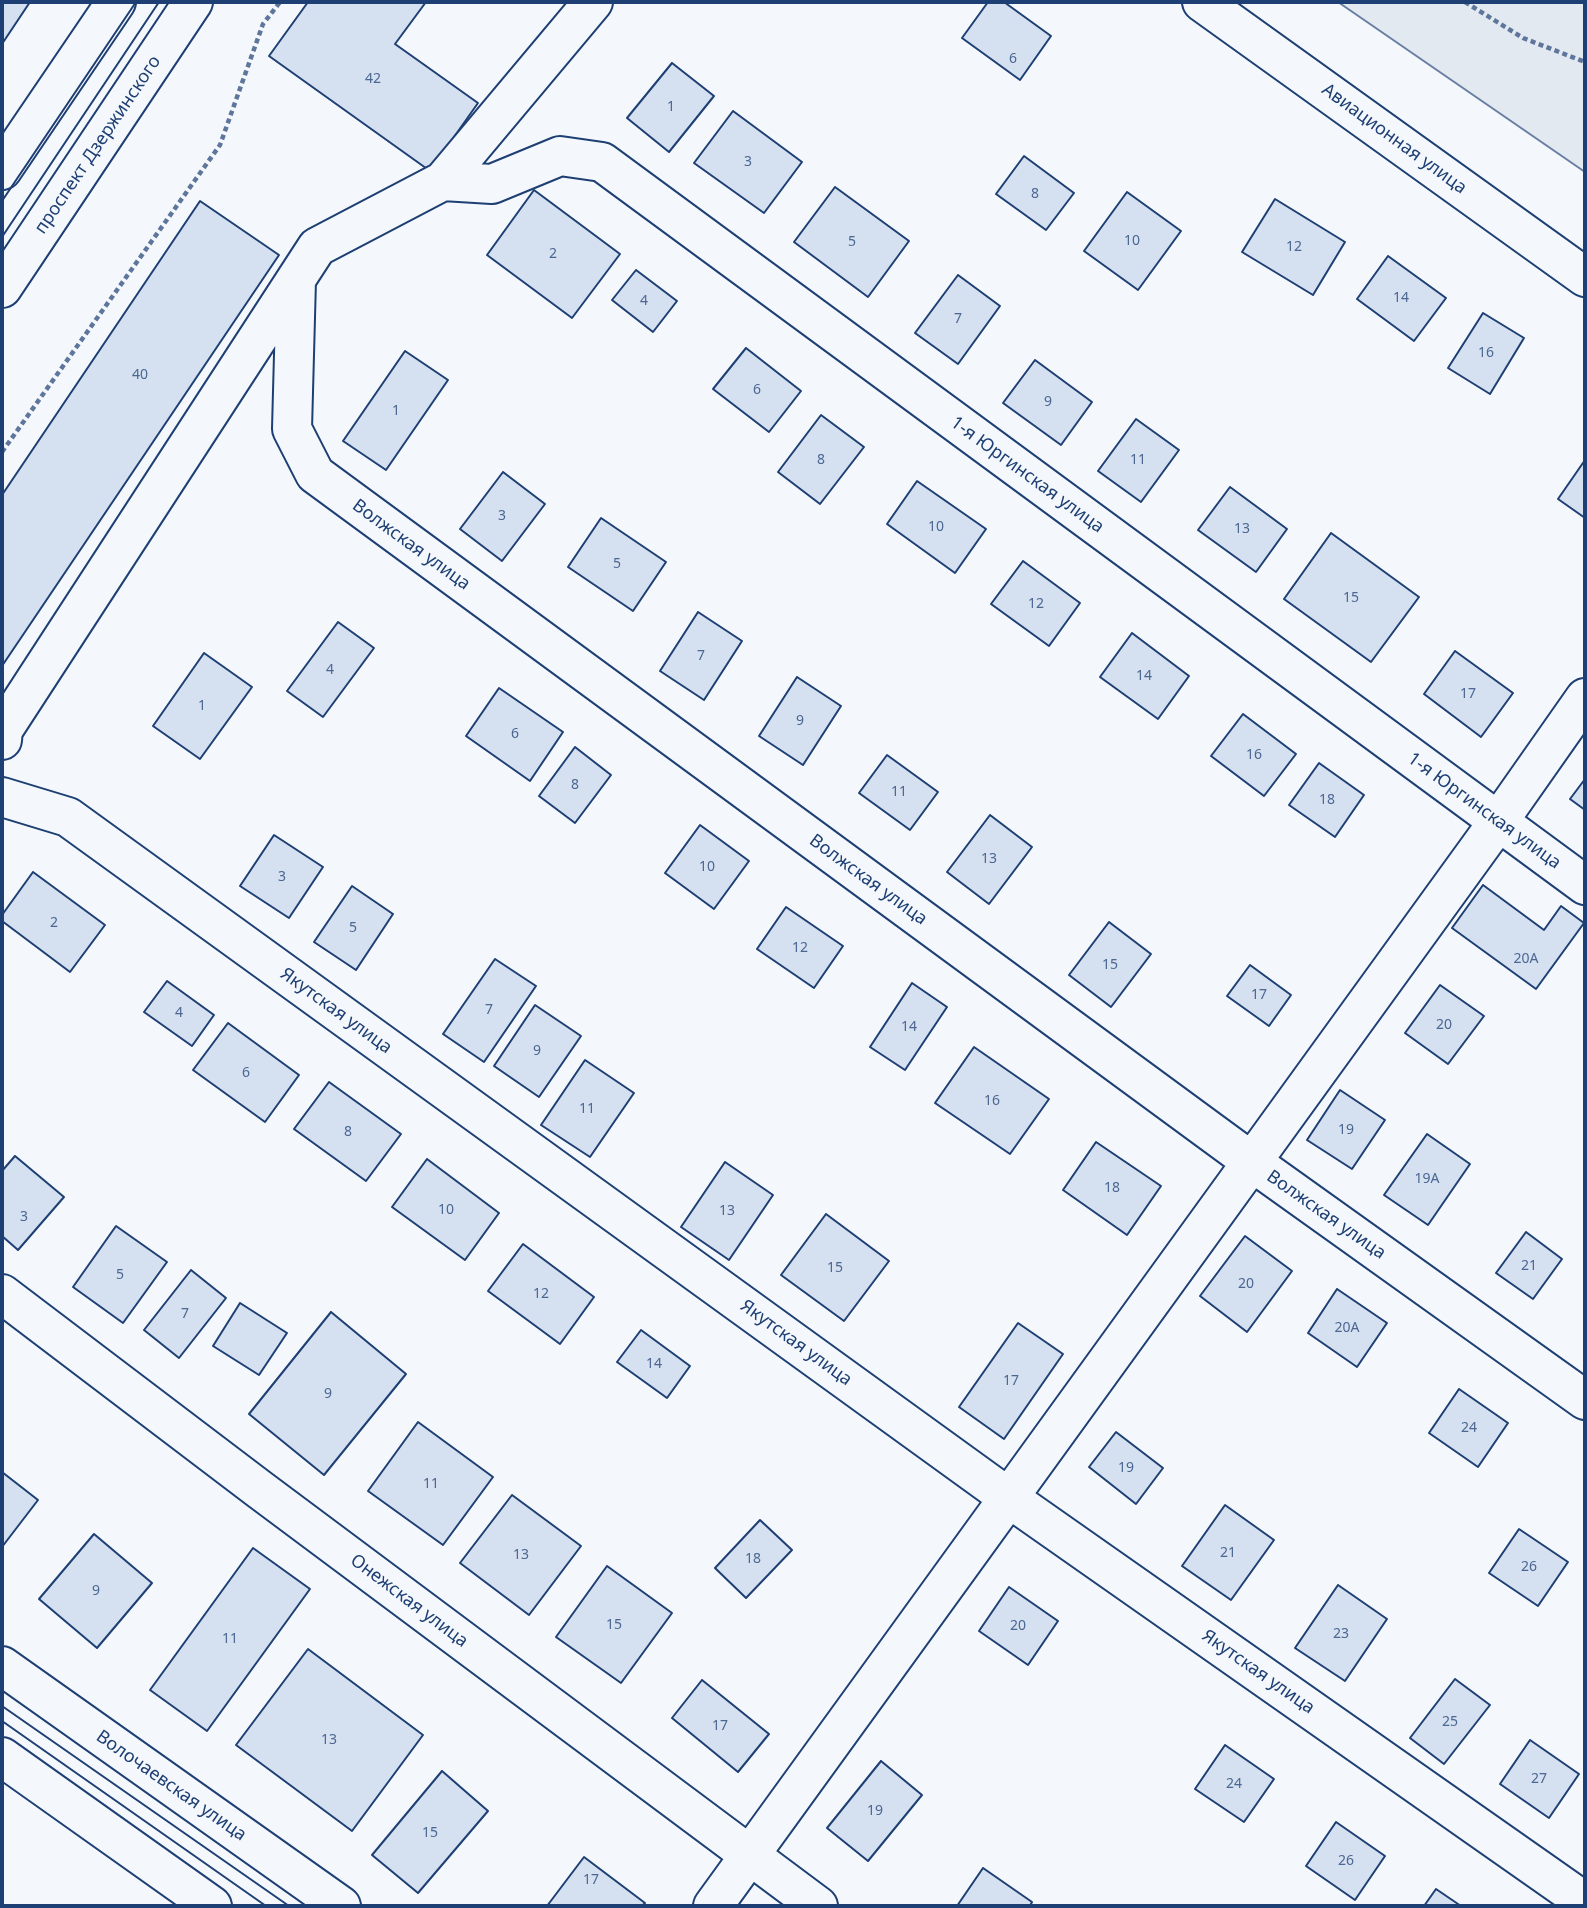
<!DOCTYPE html>
<html>
<head>
<meta charset="utf-8">
<style>
	body { margin:0 }
	#map { position:relative; width:1587px; height:1908px; overflow:hidden; background:#f4f7fb; font-family:"Noto Sans",sans-serif }
	canvas { display:block }
	.frame { position:absolute; inset:0; border:4px solid #1d3f73; pointer-events:none }
</style>
</head>
<body>
<div id="map">
<canvas width="1587" height="1908"></canvas>
<div class="frame"></div>
</div>
<script>
const ctx = document.querySelector('canvas').getContext('2d');
ctx.lineJoin = 'round';
function fillPath(path, color) {
  ctx.fillStyle = color;
  ctx.fill(path, 'evenodd');
}
function toPath(rows) {
  const path = new Path2D();
  for (const r of rows) {
    path.moveTo(r[0], r[1]);
    for (let i = 2; i < r.length; i += 2) path.lineTo(r[i], r[i + 1]);
  }
  return path;
}
function stroke(path, color, width, dash) {
  ctx.strokeStyle = color;
  ctx.lineWidth = width;
  ctx.lineCap = dash ? 'butt' : 'round';
  ctx.setLineDash(dash || []);
  ctx.stroke(path);
}
function write(font, color, halo, rows, align = 'center') {
  ctx.font = font + ' "Noto Sans",sans-serif';
  ctx.lineWidth = 5;
  ctx.setLineDash([]);
  ctx.textBaseline = 'middle';
  ctx.strokeStyle = halo;
  ctx.fillStyle = color;
  for (const [text, x, y, turn = 0] of rows) {
    ctx.save();
    ctx.translate(x, y);
    ctx.rotate((+turn || 0) * Math.PI / 180);
    ctx.textAlign = isNaN(turn) ? turn : align;
    if (halo) ctx.strokeText(text, 0, 0);
    ctx.fillText(text, 0, 0);
    ctx.restore();
  }
}
const green = toPath([
	[1338,2,1585,2,1585,172,1338,2]
]);
fillPath(green, '#e3e9f0');
stroke(green, '#687fa3', 2);
const building = toPath([
	[2,2,30,2,2,44,2,2],
	[308,2,426,2,395,44,478,103,430,171,269,56,308,2],
	[988,2,1004,2,1051,36,1020,80,962,38,988,2],
	[672,63,714,96,669,152,627,118,672,63],
	[733,111,802,162,764,213,694,163,733,111],
	[1024,156,1074,193,1046,230,996,194,1024,156],
	[835,187,909,241,868,297,794,242,835,187],
	[534,190,620,254,572,318,487,255,534,190],
	[1127,192,1181,231,1138,290,1084,251,1127,192],
	[1275,199,1345,242,1313,295,1242,252,1275,199],
	[200,201,279,255,2,666,2,495,200,201],
	[1388,256,1446,298,1414,341,1357,299,1388,256],
	[636,270,677,301,653,332,612,300,636,270],
	[958,275,1000,306,958,364,915,333,958,275],
	[1483,313,1524,338,1490,394,1448,368,1483,313],
	[746,348,801,391,769,432,713,389,746,348],
	[405,351,448,380,386,470,343,441,405,351],
	[1035,360,1092,402,1061,445,1003,403,1035,360],
	[821,415,864,447,820,504,778,472,821,415],
	[1136,419,1179,450,1141,502,1098,471,1136,419],
	[1585,460,1585,518,1558,499,1585,460],
	[503,472,545,504,502,561,460,529,503,472],
	[917,481,986,529,955,573,887,524,917,481],
	[1230,487,1287,529,1256,572,1198,530,1230,487],
	[601,518,666,562,633,611,568,567,601,518],
	[1331,533,1419,597,1371,662,1284,599,1331,533],
	[1023,561,1080,603,1049,646,991,604,1023,561],
	[698,612,742,641,704,700,660,671,698,612],
	[338,622,374,648,323,717,287,691,338,622],
	[1132,633,1189,676,1158,719,1100,677,1132,633],
	[1455,651,1513,693,1481,737,1424,694,1455,651],
	[204,653,252,687,200,759,153,726,204,653],
	[797,677,841,706,803,765,759,736,797,677],
	[499,688,563,732,530,781,466,736,499,688],
	[1243,714,1296,754,1264,796,1211,756,1243,714],
	[575,747,611,775,575,823,539,796,575,747],
	[887,755,938,792,910,830,859,793,887,755],
	[1319,763,1364,795,1335,837,1289,805,1319,763],
	[1585,779,1585,810,1570,799,1585,779],
	[990,815,1032,847,989,904,947,872,990,815],
	[700,825,749,861,714,909,665,873,700,825],
	[274,835,323,867,289,918,240,886,274,835],
	[33,872,105,925,70,972,2,921,2,915,33,872],
	[1483,885,1544,930,1561,906,1584,923,1536,989,1452,928,1483,885],
	[352,886,393,914,356,970,314,942,352,886],
	[786,907,843,946,814,988,757,949,786,907],
	[1109,922,1151,954,1111,1007,1069,975,1109,922],
	[495,959,536,986,484,1062,443,1034,495,959],
	[1250,965,1291,995,1269,1026,1227,996,1250,965],
	[167,981,214,1015,192,1046,144,1012,167,981],
	[912,983,947,1007,905,1070,870,1047,912,983],
	[1440,985,1484,1016,1448,1064,1405,1033,1440,985],
	[535,1005,581,1036,539,1097,494,1066,535,1005],
	[228,1023,299,1075,265,1122,193,1070,228,1023],
	[974,1047,1049,1099,1010,1154,935,1103,974,1047],
	[585,1060,634,1093,590,1157,541,1125,585,1060],
	[329,1082,401,1134,366,1181,294,1129,329,1082],
	[1340,1090,1385,1120,1352,1169,1307,1140,1340,1090],
	[1427,1134,1470,1164,1428,1225,1384,1195,1427,1134],
	[1096,1142,1161,1186,1127,1235,1063,1190,1096,1142],
	[15,1156,64,1197,18,1250,2,1236,2,1171,15,1156],
	[427,1159,499,1213,465,1260,392,1207,427,1159],
	[725,1162,773,1195,729,1260,681,1227,725,1162],
	[826,1214,889,1261,844,1321,781,1275,826,1214],
	[116,1226,167,1262,123,1323,73,1287,116,1226],
	[1526,1232,1562,1259,1533,1299,1496,1273,1526,1232],
	[1245,1236,1292,1271,1247,1332,1200,1296,1245,1236],
	[523,1244,594,1297,560,1344,488,1291,523,1244],
	[191,1270,226,1298,179,1358,144,1330,191,1270],
	[1337,1289,1387,1323,1357,1367,1308,1333,1337,1289],
	[240,1303,287,1333,259,1375,213,1346,240,1303],
	[331,1312,406,1374,324,1475,249,1414,331,1312],
	[1018,1323,1063,1354,1004,1439,959,1407,1018,1323],
	[641,1330,690,1366,667,1398,617,1362,641,1330],
	[1459,1389,1508,1423,1478,1467,1429,1433,1459,1389],
	[418,1422,493,1477,443,1545,368,1491,418,1422],
	[1116,1432,1163,1468,1136,1504,1089,1467,1116,1432],
	[2,1472,38,1500,2,1547,2,1472],
	[512,1495,581,1546,529,1615,460,1563,512,1495],
	[1225,1505,1274,1540,1231,1600,1182,1566,1225,1505],
	[760,1520,792,1550,746,1598,715,1568,760,1520],
	[1519,1529,1568,1562,1538,1606,1489,1573,1519,1529],
	[94,1534,152,1583,97,1648,39,1599,94,1534],
	[253,1548,310,1589,207,1731,150,1690,253,1548],
	[607,1566,672,1613,621,1683,556,1637,607,1566],
	[1338,1585,1387,1619,1345,1681,1295,1648,1338,1585],
	[1009,1587,1058,1621,1028,1665,979,1631,1009,1587],
	[308,1649,423,1735,352,1831,236,1745,308,1649],
	[1455,1679,1490,1705,1444,1764,1410,1738,1455,1679],
	[702,1680,769,1734,738,1772,672,1718,702,1680],
	[1530,1740,1579,1774,1549,1818,1500,1784,1530,1740],
	[1225,1745,1274,1779,1244,1822,1195,1789,1225,1745],
	[881,1761,922,1795,868,1861,827,1828,881,1761],
	[442,1771,488,1811,418,1893,372,1855,442,1771],
	[1336,1822,1385,1856,1355,1900,1306,1866,1336,1822],
	[584,1857,645,1903,642,1906,547,1906,584,1857],
	[983,1868,1032,1902,1030,1906,957,1906,983,1868],
	[1436,1889,1461,1906,1424,1906,1436,1889]
]);
fillPath(building, '#d5e0f0');
stroke(building, '#1d3f73', 2);
const minor = toPath([
	[1202,2,1585,277],
	[443,181,492,184,560,156,602,162,1585,885],
	[296,280,292,429,315,474,1252,1162,1585,1400],
	[2,740,3,730,317,247,443,181,593,2],
	[2,797,68,817,1009,1498,1585,1902],
	[2,1294,259,1489,818,1906],
	[713,1906,1498,822,1585,698]
]);
const major = toPath([
	[2,170,116,2],
	[2,288,193,2],
	[2,1666,341,1906],
	[2,1757,212,1906]
]);
stroke(minor, '#1d3f73', 42);
stroke(major, '#1d3f73', 42);
stroke(toPath([
	[1465,2,1523,38,1585,62],
	[2,452,220,145,263,24,280,2]
]), '#5e769c', 4.5, [5, 3.5]);
stroke(minor, '#f4f7fb', 38);
stroke(major, '#f4f7fb', 38);
stroke(toPath([
	[2,201,136,2],
	[2,237,159,2],
	[2,1706,289,1906],
	[2,1721,266,1906]
]), '#1d3f73', 2);
write('14px', '#4b6792', null, [
	["6",1013,59],
	["42",373,79],
	["1",671,107],
	["3",748,162],
	["8",1035,194],
	["10",1132,241],
	["5",852,242],
	["12",1294,247],
	["2",553,254],
	["14",1401,298],
	["4",644,301],
	["7",958,319],
	["16",1486,353],
	["40",140,375],
	["6",757,390],
	["9",1048,402],
	["1",396,411],
	["8",821,460],
	["11",1138,460],
	["3",502,516],
	["10",936,527],
	["13",1242,529],
	["5",617,564],
	["15",1351,598],
	["12",1036,604],
	["7",701,656],
	["4",330,670],
	["14",1144,676],
	["17",1468,694],
	["1",202,706],
	["9",800,721],
	["6",515,734],
	["16",1254,755],
	["8",575,785],
	["11",899,792],
	["18",1327,800],
	["13",989,859],
	["10",707,867],
	["3",282,877],
	["2",54,923],
	["5",353,928],
	["12",800,948],
	["20А",1526,959],
	["15",1110,965],
	["17",1259,995],
	["7",489,1010],
	["4",179,1013],
	["20",1444,1025],
	["14",909,1027],
	["9",537,1051],
	["6",246,1073],
	["16",992,1101],
	["11",587,1109],
	["19",1346,1130],
	["8",348,1132],
	["19А",1427,1179],
	["18",1112,1188],
	["10",446,1210],
	["13",727,1211],
	["3",24,1217],
	["21",1529,1266],
	["15",835,1268],
	["5",120,1275],
	["20",1246,1284],
	["12",541,1294],
	["7",185,1314],
	["20А",1347,1328],
	["14",654,1364],
	["17",1011,1381],
	["9",328,1394],
	["24",1469,1428],
	["19",1126,1468],
	["11",431,1484],
	["21",1228,1553],
	["13",521,1555],
	["18",753,1559],
	["26",1529,1567],
	["9",96,1591],
	["15",614,1625],
	["20",1018,1626],
	["23",1341,1634],
	["11",230,1639],
	["25",1450,1722],
	["17",720,1726],
	["13",329,1740],
	["27",1539,1779],
	["24",1234,1784],
	["19",875,1811],
	["15",430,1833],
	["26",1346,1861],
	["17",591,1880]
]);
write('18px', '#1d3f73', '#f4f7fb', [
	["Авиационная улица",1394,139,36],
	["проспект Дзержинского",98,145,-56],
	["1-я Юргинская улица",1027,475,36],
	["Волжская улица",411,545,36],
	["1-я Юргинская улица",1484,811,36],
	["Волжская улица",868,880,36],
	["Якутская улица",336,1011,36],
	["Волжская улица",1326,1215,35],
	["Якутская улица",796,1343,36],
	["Онежская улица",409,1601,37],
	["Якутская улица",1258,1672,35],
	["Волочаевская улица",171,1786,35]
]);
</script>
</body>
</html>
